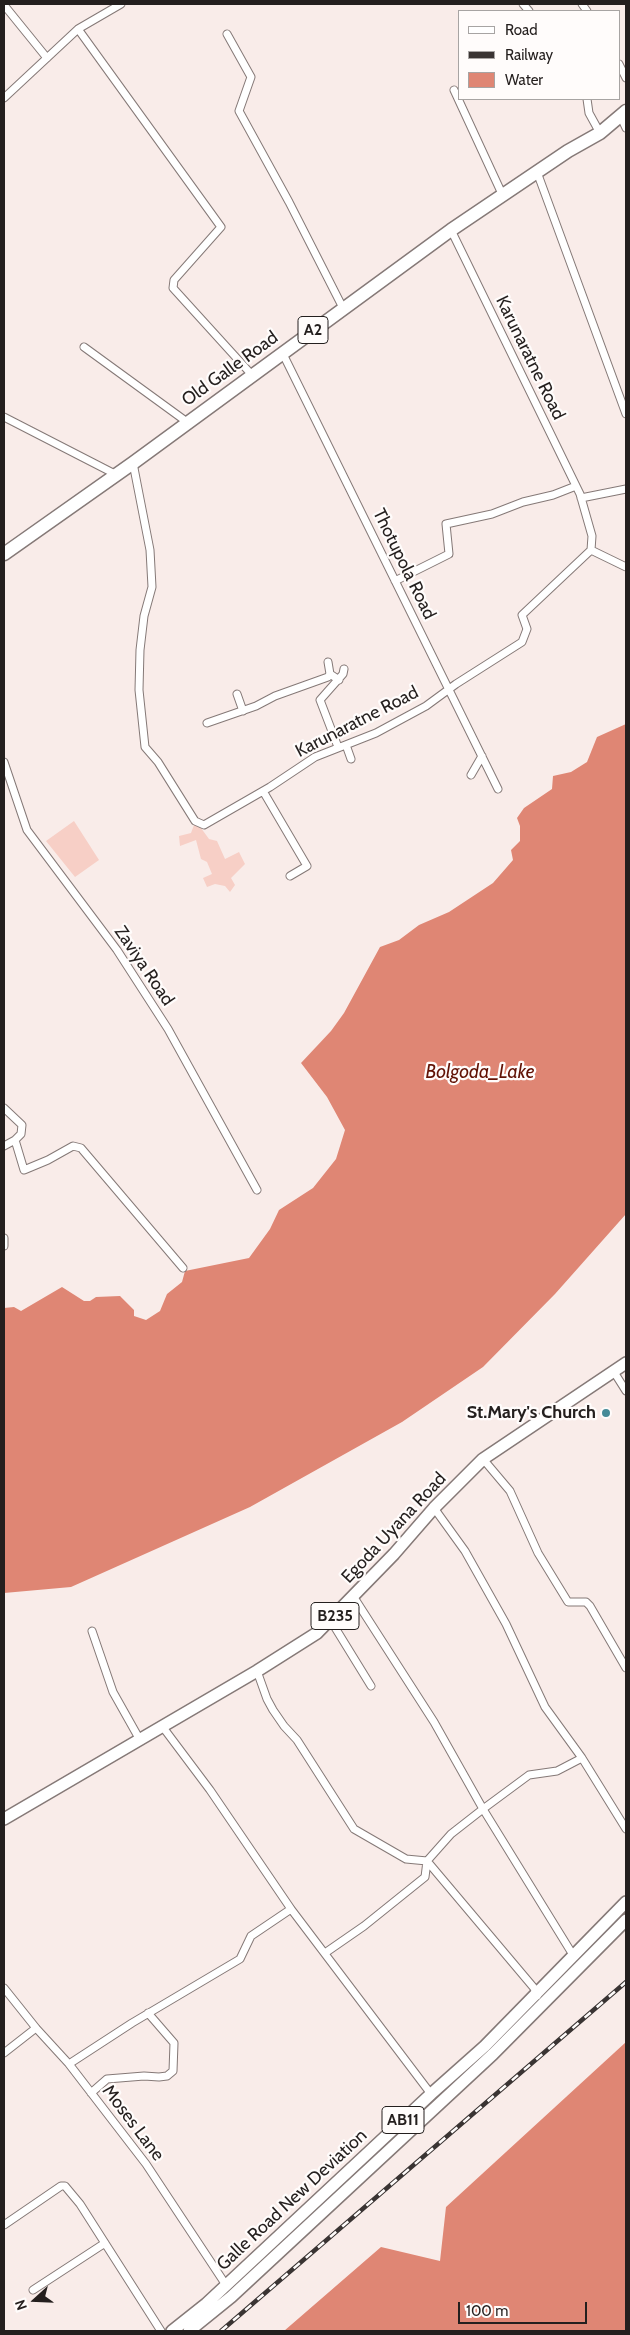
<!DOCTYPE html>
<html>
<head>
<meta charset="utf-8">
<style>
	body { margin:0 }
	#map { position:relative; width:630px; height:2335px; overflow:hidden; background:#f9ece9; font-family:Cabin,sans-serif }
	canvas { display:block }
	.frame { position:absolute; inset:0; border:5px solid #241f1e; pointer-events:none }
	.legend { position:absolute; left:458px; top:10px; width:162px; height:90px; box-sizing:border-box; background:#fffcfb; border:1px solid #a7a4a3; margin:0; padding:6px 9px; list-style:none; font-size:15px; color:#241f1e }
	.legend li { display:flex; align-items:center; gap:10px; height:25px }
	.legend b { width:25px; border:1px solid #a7a4a3 }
	.north { position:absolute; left:10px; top:2275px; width:50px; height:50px; -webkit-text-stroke:4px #fffcfb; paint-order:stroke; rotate:250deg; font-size:14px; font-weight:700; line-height:20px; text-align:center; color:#241f1e }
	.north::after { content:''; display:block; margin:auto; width:18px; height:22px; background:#241f1e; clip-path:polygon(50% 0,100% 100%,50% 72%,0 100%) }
	.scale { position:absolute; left:458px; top:2302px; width:129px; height:22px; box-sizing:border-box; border:2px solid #241f1e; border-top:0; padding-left:6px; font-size:15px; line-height:18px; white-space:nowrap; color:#241f1e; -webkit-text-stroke:4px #fffcfb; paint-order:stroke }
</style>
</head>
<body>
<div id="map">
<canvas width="630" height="2335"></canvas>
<div class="frame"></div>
<ul class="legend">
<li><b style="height:6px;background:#fff"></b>Road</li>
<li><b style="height:6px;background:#3a3433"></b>Railway</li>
<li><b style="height:14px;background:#df8674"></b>Water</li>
</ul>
<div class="north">N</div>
<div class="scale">100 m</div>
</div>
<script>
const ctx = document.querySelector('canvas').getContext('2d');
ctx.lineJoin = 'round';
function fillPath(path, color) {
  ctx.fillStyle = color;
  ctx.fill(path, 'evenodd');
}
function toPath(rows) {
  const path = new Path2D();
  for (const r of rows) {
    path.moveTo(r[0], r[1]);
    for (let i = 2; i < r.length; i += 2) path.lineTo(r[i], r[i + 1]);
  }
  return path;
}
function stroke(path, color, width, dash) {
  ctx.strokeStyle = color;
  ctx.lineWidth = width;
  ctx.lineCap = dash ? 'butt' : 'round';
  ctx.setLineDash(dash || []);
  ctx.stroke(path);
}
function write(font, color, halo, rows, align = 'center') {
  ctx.font = font + ' Cabin,sans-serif';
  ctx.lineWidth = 4.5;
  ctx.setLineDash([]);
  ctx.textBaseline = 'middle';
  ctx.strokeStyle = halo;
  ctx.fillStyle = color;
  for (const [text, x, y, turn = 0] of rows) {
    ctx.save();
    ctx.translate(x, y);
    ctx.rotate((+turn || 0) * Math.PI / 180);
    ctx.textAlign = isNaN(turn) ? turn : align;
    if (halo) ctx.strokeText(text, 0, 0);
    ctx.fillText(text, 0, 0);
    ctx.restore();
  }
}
fillPath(toPath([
	[74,821,99,860,75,877,46,841],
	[194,825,201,828,209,839,217,841,225,859,239,852,245,864,231,878,235,885,230,892,225,886,215,884,207,887,203,878,212,874,207,862,201,859,196,840,180,846,179,836,191,833]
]), '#f7cfc6');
fillPath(toPath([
	[626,724,626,1214,555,1294,483,1367,402,1422,250,1507,71,1587,4,1593,4,1308,14,1307,21,1311,62,1287,84,1301,90,1301,96,1297,120,1296,134,1310,134,1316,146,1320,160,1311,167,1294,182,1282,185,1271,249,1258,270,1229,279,1210,313,1188,336,1159,345,1130,327,1097,301,1063,331,1031,344,1013,380,947,399,940,419,925,449,912,493,883,513,860,511,850,520,841,520,826,517,818,524,808,552,789,553,776,571,772,587,762,597,737],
	[626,2042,626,2331,284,2331,381,2247,440,2261,446,2207]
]), '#df8674');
const street = toPath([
	[523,4,529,11],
	[582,4,587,11],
	[4,5,47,58],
	[78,29,221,227,174,280,173,288,252,375],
	[227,34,251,77,239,111,289,202,343,308],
	[619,64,626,78],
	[454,90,503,196],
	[4,98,78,29,121,4],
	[587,99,589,113,600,133],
	[620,115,626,128],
	[537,172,626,414],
	[84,347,187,422],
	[282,352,498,789],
	[4,417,115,474],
	[133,463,150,550,152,587,144,616,140,650,139,690,145,747,158,762,195,821,204,825,270,787,315,757,376,733,426,706,456,684,522,642,527,629,522,615,591,550,592,536,580,494,451,230],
	[581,498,626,489],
	[591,550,626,567],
	[395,581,449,554,446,524,492,514,523,502,553,495,576,486],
	[328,662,330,674],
	[237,694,243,711],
	[207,723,256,706,275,696,328,677,330,674,339,680],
	[346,745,351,759],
	[338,747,320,700,343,674,344,669],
	[4,762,27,830,117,950,168,1029,257,1190],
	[471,775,482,756],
	[263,791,307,866,290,876],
	[4,1108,22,1125,21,1134,15,1140,24,1170,48,1160,73,1146,81,1148,183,1268],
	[4,1146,15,1140],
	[4,1238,4,1246],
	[614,1372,626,1391],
	[483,1459,510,1491,538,1553,568,1602,586,1602,590,1606,626,1668],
	[434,1508,465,1551,506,1624,545,1707,582,1758,626,1829],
	[353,1596,434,1722,483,1809,573,1955],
	[331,1621,371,1686],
	[92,1631,113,1692,140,1740],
	[257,1671,267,1699,273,1710,284,1726,297,1740,354,1829,406,1859,427,1861,534,1988,537,1996],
	[162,1726,210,1790,291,1909,431,2094],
	[325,1953,364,1926,425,1877,427,1861,451,1834,483,1809,529,1775,557,1771,582,1758],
	[4,1988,36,2028,69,2064,146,2164,226,2285],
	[4,2053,36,2028],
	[69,2064,132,2023,240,1959,251,1936,291,1909],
	[91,2093,107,2079,144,2076,159,2077,167,2076,173,2071,174,2043,148,2013],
	[4,2225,61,2186,65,2186,80,2204,161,2331],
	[33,2290,105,2243]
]);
const primary = toPath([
	[4,1819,257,1671,317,1633,394,1554,434,1508,483,1459,626,1363],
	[172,2331,206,2304,431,2094,485,2046,626,1902],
	[189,2331,231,2297,493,2054,626,1920]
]);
const highway = toPath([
	[4,554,133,463,451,230,568,151,600,133,626,111]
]);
stroke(street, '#857977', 9);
stroke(primary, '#857977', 14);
stroke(highway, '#857977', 15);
stroke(street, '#fff', 7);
stroke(primary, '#fff', 11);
stroke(highway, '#fff', 12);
const rail = toPath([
	[221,2331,626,1982]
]);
stroke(rail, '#3a3433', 4.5);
stroke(rail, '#fffcfb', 2.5, [8]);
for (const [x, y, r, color] of [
	[606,1413,5,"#468b98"]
]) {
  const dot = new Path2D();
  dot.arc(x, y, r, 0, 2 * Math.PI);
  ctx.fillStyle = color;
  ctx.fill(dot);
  stroke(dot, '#fffcfb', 2);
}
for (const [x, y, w] of [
	[313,330,30],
	[335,1616,48],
	[403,2120,42]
]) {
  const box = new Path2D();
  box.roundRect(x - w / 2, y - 13.5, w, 27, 4);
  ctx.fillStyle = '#fffcfb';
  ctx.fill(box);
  stroke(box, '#241f1e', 1);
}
write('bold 16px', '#241f1e', null, [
	["A2",313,330],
	["B235",335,1616],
	["AB11",403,2120]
]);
write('18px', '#241f1e', '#fffcfb', [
	["Karunaratne Road",530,358,64],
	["Old Galle Road",230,369,-36],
	["Thotupola Road",404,564,64],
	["Karunaratne Road",357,722,-27],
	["Zaviya Road",144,966,56],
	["Egoda Uyana Road",394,1528,-47],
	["Moses Lane",133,2123,53],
	["Galle Road New Deviation",292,2200,-43]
]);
write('bold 18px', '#241f1e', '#fffcfb', [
	["St.Mary's Church",596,1413]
], 'right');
write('italic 19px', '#621205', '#fffcfb', [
	["Bolgoda_Lake",480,1072]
]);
</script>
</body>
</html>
